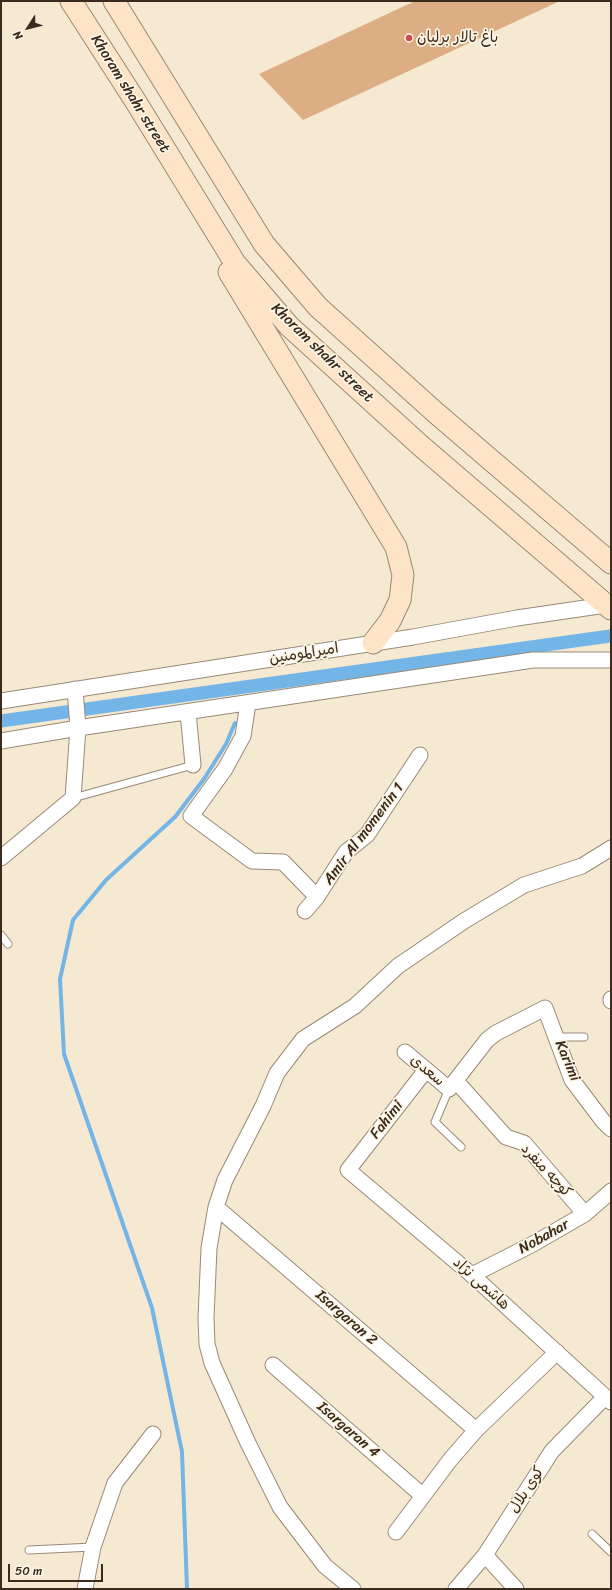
<!DOCTYPE html>
<html>
<head>
<meta charset="utf-8">
<style>
	body { margin:0 }
	#map { position:relative; width:612px; height:1590px; overflow:hidden; background:#f6e9d1; font-family:Sriracha,sans-serif }
	canvas { display:block }
	.frame { position:absolute; inset:0; border:2px solid #3b2a1e; pointer-events:none }
	.north { position:absolute; left:8px; top:8px; width:40px; height:40px; -webkit-text-stroke:3px #fcf5e5; paint-order:stroke; rotate:234deg; font-size:11px; font-weight:700; line-height:16px; text-align:center; color:#3b2a1e }
	.north::after { content:''; display:block; margin:auto; width:14px; height:18px; background:#3b2a1e; clip-path:polygon(50% 0,100% 100%,50% 72%,0 100%) }
	.scale { position:absolute; left:8px; top:1564px; width:95px; height:18px; box-sizing:border-box; border:2px solid #3b2a1e; border-top:0; padding-left:5px; font-size:12px; line-height:14px; white-space:nowrap; color:#3b2a1e; -webkit-text-stroke:3px #fcf5e5; paint-order:stroke }
</style>
</head>
<body>
<div id="map">
<canvas width="612" height="1590"></canvas>
<div class="frame"></div>
<div class="north">N</div>
<div class="scale">50 m</div>
</div>
<script>
const ctx = document.querySelector('canvas').getContext('2d');
ctx.lineJoin = 'round';
function toPath(rows) {
  const path = new Path2D();
  for (const r of rows) {
    path.moveTo(r[0], r[1]);
    for (let i = 2; i < r.length; i += 2) path.lineTo(r[i], r[i + 1]);
  }
  return path;
}
function stroke(path, color, width, dash) {
  ctx.strokeStyle = color;
  ctx.lineWidth = width;
  ctx.lineCap = dash ? 'butt' : 'round';
  ctx.setLineDash(dash || []);
  ctx.stroke(path);
}
function fillPath(path, color) {
  ctx.fillStyle = color;
  ctx.fill(path, 'evenodd');
}
function write(font, color, halo, rows, align = 'center') {
  ctx.font = font + ' Sriracha,"Playpen Sans Arabic",sans-serif';
  ctx.lineWidth = 3.5;
  ctx.setLineDash([]);
  ctx.textBaseline = 'middle';
  ctx.strokeStyle = halo;
  ctx.fillStyle = color;
  for (const [text, x, y, turn = 0] of rows) {
    ctx.save();
    ctx.translate(x, y);
    ctx.rotate((+turn || 0) * Math.PI / 180);
    ctx.textAlign = isNaN(turn) ? turn : align;
    if (halo) ctx.strokeText(text, 0, 0);
    ctx.fillText(text, 0, 0);
    ctx.restore();
  }
}
stroke(toPath([
	[187,1589,182,1452,152,1308,64,1054,60,979,73,920,106,880,175,817,204,779,226,744,235,723]
]), '#74b5e8', 4);
stroke(toPath([
	[1,721,610,636]
]), '#74b5e8', 13);
fillPath(toPath([
	[415,1,560,1,303,120,259,74]
]), '#ddae83');
const service = toPath([
	[73,798,193,765],
	[1,935,8,944],
	[556,1037,584,1037],
	[449,1089,435,1122,461,1147],
	[592,1534,611,1552],
	[29,1550,93,1547]
]);
const minor = toPath([
	[1,701,413,637,517,618,606,605],
	[248,703,243,736,225,769,191,816,252,861,283,862,317,897],
	[188,712,193,765],
	[1,741,78,728,533,660,611,660],
	[1,858,73,798,78,728,75,689],
	[305,911,317,897,346,852,367,835,420,755],
	[611,999,611,1001],
	[405,1052,449,1089,487,1040,496,1033,545,1008,572,1080,603,1121,611,1129],
	[426,1070,348,1170,472,1275,611,1402],
	[456,1081,506,1137,524,1143,585,1214],
	[216,1207,476,1430],
	[472,1275,533,1244,585,1214,611,1191],
	[273,1365,423,1496],
	[396,1532,450,1460,476,1430,557,1352],
	[485,1555,516,1589],
	[85,1589,93,1547,115,1483,153,1434],
	[353,1589,325,1566,280,1507,248,1443,212,1363,207,1344,206,1318,209,1248,216,1207,225,1180,263,1106,277,1073,303,1039,355,1006,398,966,464,921,524,885,582,866,611,848],
	[456,1589,485,1555,552,1451,605,1397]
]);
const secondary = toPath([
	[71,1,136,102,235,263,289,326,421,446,611,609],
	[114,1,264,244,318,307,436,413,611,563],
	[229,272,396,547,403,575,400,600,390,621,373,643]
]);
stroke(service, '#988a78', 9);
stroke(minor, '#988a78', 17);
stroke(secondary, '#988a78', 23);
stroke(service, '#fff', 7);
stroke(minor, '#fff', 15);
stroke(secondary, '#fee4c6', 21);
for (const [x, y, r, color] of [
	[409,38,4,"#d1495b"]
]) {
  const dot = new Path2D();
  dot.arc(x, y, r, 0, 2 * Math.PI);
  ctx.fillStyle = color;
  ctx.fill(dot);
  stroke(dot, '#fcf5e5', 1.5);
}
write('15px', '#3b2a1e', '#fcf5e5', [
	["باغ تالار برلیان",417,38]
], 'left');
write('15px', '#3b2a1e', '#fcf5e5', [
	["Khoram shahr street",130,94,58],
	["Khoram shahr street",322,353,44],
	["امیرالمومنین",304,654,-9],
	["Amir Al momenin 1",364,834,-53],
	["Karimi",567,1061,67],
	["سعدی",427,1071,40],
	["Fahimi",387,1120,-52],
	["کوچه منفرد",546,1171,47],
	["Nobahar",544,1237,-29],
	["هاشمی نژاد",481,1284,42],
	["Isargaran 2",346,1318,41],
	["Isargaran 4",348,1430,41],
	["کوی بلال",527,1490,-57]
]);
</script>
</body>
</html>
